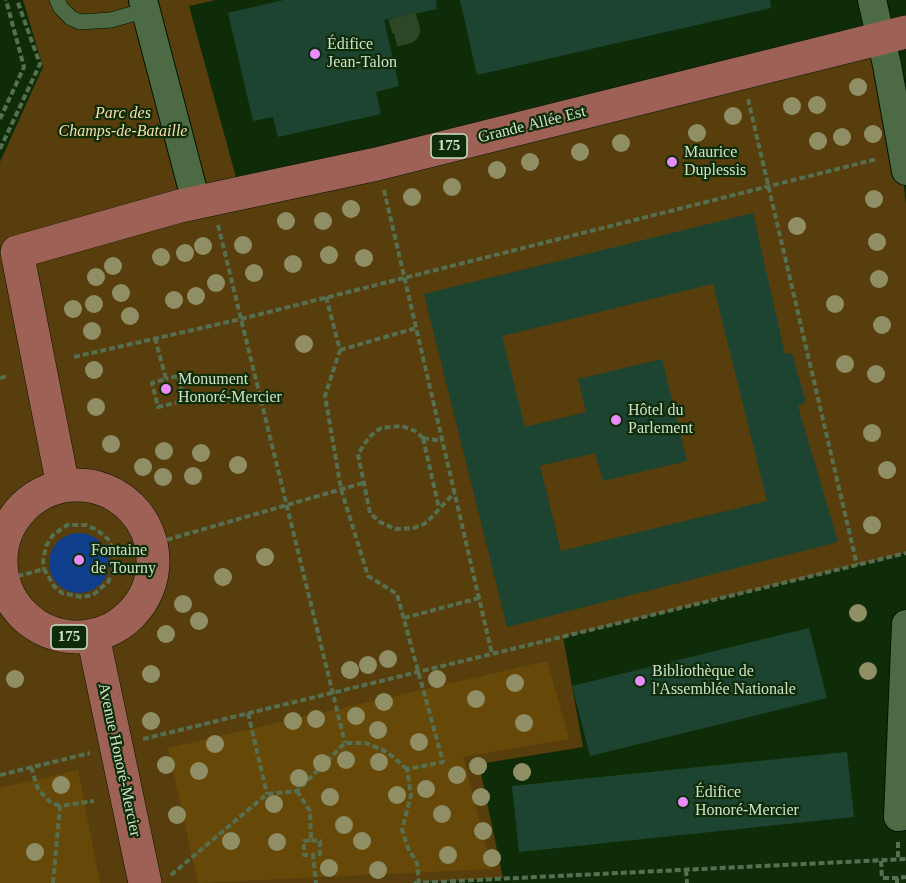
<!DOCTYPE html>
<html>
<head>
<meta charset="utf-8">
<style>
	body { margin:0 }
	canvas { display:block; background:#0f2c08 }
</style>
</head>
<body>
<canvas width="906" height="883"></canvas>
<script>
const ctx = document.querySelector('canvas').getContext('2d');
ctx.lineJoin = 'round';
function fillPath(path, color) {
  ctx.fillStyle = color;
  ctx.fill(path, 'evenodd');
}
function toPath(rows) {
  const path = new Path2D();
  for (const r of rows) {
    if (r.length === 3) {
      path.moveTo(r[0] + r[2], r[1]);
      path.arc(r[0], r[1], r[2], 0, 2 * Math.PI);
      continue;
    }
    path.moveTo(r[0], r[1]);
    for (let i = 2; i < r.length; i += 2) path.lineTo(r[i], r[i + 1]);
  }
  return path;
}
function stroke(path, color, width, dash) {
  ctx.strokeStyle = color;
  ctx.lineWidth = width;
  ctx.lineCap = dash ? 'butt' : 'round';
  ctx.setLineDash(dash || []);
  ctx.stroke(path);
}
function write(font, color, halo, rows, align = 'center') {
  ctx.font = font + ' "Times New Roman",serif';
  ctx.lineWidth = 4.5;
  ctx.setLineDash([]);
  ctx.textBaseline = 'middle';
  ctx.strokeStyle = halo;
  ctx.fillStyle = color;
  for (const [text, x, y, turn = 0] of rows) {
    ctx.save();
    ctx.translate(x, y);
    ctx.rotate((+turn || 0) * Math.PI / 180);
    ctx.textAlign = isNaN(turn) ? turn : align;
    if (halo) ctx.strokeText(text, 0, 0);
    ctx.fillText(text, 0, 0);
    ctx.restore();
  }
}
fillPath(toPath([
	[23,0,215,0,189,6,240,192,881,37,900,154,906,205,906,553,563,637,583,747,479,764,503,878,414,883,0,883,0,162,43,67]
]), '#573e0c');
fillPath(toPath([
	[547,661,569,739,463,757,492,869,198,883,168,748],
	[78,770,100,883,0,883,0,788]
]), '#664909');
fillPath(toPath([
	[79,563,30]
]), '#0f3f8d');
fillPath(toPath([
	[284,0,436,0,437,9,384,20,399,86,376,92,381,114,278,137,273,117,253,121,228,13],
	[460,0,770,0,771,8,477,75],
	[753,213,785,354,792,353,806,402,798,406,838,542,507,627,424,294],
	[713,284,767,501,561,551,540,466,595,453,603,481,687,461,662,359,578,379,586,412,525,427,502,336],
	[809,628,827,698,590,756,572,686],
	[847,752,854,817,519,852,512,786]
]), '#1d4431');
stroke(toPath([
	[394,33,406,30,402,16]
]), '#2c4725', 28, [28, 14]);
const lane = toPath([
	[57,0,61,8,71,18,80,22,111,20,146,10]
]);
const street = toPath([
	[143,0,196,202],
	[872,0,887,65,906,171],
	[906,624,898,817,906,816]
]);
const primary = toPath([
	[77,561,76],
	[63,486,17,252,180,206,377,164,906,32],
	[93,636,145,883]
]);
stroke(lane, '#001400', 16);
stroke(street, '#001400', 30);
stroke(primary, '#001400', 34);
stroke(toPath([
	[748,99,857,565],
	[0,119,24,67,6,0],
	[0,149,40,64,17,0],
	[384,190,492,654],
	[218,225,345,743],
	[326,297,340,350,325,396,341,489,368,576,397,594,443,762,407,769,411,795,402,830,408,848,417,863,419,883],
	[155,338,166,379,152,383,158,407,184,401,178,376,166,379],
	[340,350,416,328],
	[74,357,241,319,877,159],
	[0,378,7,376],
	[423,438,415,431,402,426,381,428,369,437,358,454,370,513,380,522,395,529,414,528,424,524,431,518,454,493],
	[423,438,439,508],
	[423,438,442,441],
	[114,551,152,544,363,483],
	[0,581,44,569,54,586,62,593,82,597,93,595,108,582,113,572,114,551,108,539,97,530,86,525,67,525,53,535,46,546,43,561,44,569],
	[404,618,479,598],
	[248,713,267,794],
	[143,739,906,553],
	[31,767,38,789,50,802,60,806],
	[0,775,90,753],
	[297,791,310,811,311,840,304,841,304,855,313,855,316,883],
	[311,840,320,841,320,854,313,855],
	[898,842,898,860],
	[881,861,882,878,897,878],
	[686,870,687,883],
	[171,875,267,794,297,791,345,743,366,743,387,752,407,769],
	[53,883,60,806,94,801],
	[414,883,906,859],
	[897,883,897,878,906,877]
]), '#566f50', 4, [6, 3]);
stroke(lane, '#4c6b45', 15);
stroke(street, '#4c6b45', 28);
stroke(primary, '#9e6155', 33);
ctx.fillStyle = '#908e64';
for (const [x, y] of [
	[858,87],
	[817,105],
	[792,106],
	[733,116],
	[697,133],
	[873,134],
	[842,137],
	[818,141],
	[621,143],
	[580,152],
	[530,162],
	[497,170],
	[452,187],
	[412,197],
	[874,199],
	[351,209],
	[286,221],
	[323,221],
	[797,226],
	[877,242],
	[243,245],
	[203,246],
	[185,253],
	[329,255],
	[161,257],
	[364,258],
	[293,264],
	[113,266],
	[254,273],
	[96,277],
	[879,279],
	[216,283],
	[121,293],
	[196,296],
	[174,300],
	[94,304],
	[835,304],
	[73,309],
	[130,316],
	[882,325],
	[92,331],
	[304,344],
	[845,364],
	[94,370],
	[876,374],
	[96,407],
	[872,433],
	[111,444],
	[164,451],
	[201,453],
	[238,465],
	[143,467],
	[887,470],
	[193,476],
	[163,477],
	[872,525],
	[265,557],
	[223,577],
	[183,604],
	[858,613],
	[199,621],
	[166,634],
	[388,659],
	[368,665],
	[350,670],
	[868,671],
	[151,674],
	[15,679],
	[437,679],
	[515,683],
	[476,699],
	[384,702],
	[356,716],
	[316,719],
	[151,721],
	[293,721],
	[524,723],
	[378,730],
	[419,742],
	[215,744],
	[346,760],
	[379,762],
	[322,763],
	[166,765],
	[478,766],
	[199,771],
	[522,772],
	[457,775],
	[299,778],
	[61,785],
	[426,789],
	[397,795],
	[330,797],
	[481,797],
	[274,804],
	[442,814],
	[177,815],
	[344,825],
	[483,831],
	[231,841],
	[362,841],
	[277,842],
	[35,852],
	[448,855],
	[492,858],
	[329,868],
	[378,870]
]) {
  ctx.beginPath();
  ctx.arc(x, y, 9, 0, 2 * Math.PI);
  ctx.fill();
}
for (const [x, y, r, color] of [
	[315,54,6,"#e98dfe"],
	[672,162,6,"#e98dfe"],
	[166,389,6,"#e98dfe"],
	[616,420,6,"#e98dfe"],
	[79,560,6,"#e98dfe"],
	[640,681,6,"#e98dfe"],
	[683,802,6,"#e98dfe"]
]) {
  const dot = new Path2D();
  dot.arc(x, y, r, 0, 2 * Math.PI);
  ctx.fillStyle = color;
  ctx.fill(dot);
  stroke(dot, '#0f2c08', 2);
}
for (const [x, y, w] of [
	[449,146,36],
	[69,637,36]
]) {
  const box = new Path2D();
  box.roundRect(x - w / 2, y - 12, w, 24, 4.5);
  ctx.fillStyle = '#0f2c08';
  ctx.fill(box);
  stroke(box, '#cfe1cb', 1.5);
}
write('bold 15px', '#cfe1cb', null, [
	["175",449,146],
	["175",69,637]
]);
write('16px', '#cfe1cb', '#0f2c08', [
	["Édifice",327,45],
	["Jean-Talon",327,63],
	["Maurice",684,153],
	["Duplessis",684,171],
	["Monument",178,380],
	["Honoré-Mercier",178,398],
	["Hôtel du",628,411],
	["Parlement",628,429],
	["Fontaine",91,551],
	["de Tourny",91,569],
	["Bibliothèque de",652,672],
	["l'Assemblée Nationale",652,690],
	["Édifice",695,793],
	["Honoré-Mercier",695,811]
], 'left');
write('italic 16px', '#fadeaf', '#0f2c08', [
	["Parc des",123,114],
	["Champs-de-Bataille",123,132]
]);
write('16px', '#cfe1cb', '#0f2c08', [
	["Grande Allée Est",532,125,-14],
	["Avenue Honoré-Mercier",119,760,78]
]);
</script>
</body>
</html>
